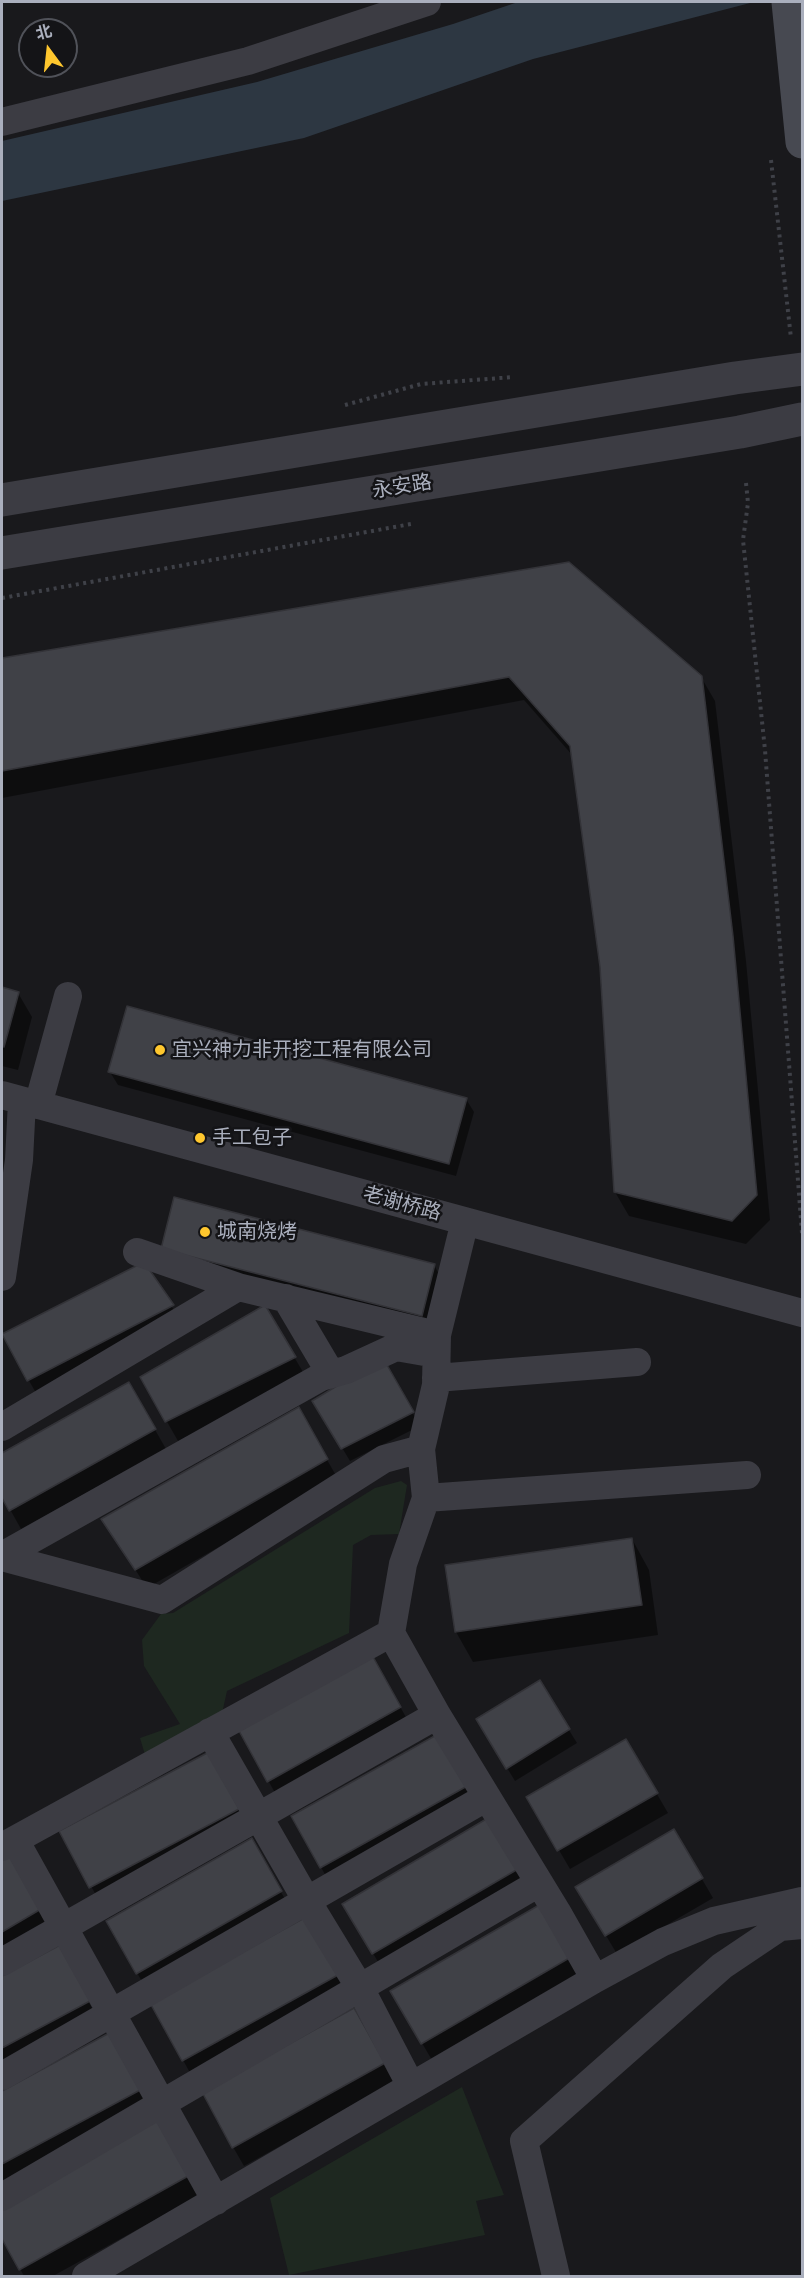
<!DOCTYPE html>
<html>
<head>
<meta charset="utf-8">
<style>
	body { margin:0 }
	#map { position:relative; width:804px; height:2278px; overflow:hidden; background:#19191c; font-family:"Fira Sans Condensed","Noto Sans SC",sans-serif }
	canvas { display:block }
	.frame { position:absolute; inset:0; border:3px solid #aaafbd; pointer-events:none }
	.north { position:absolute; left:18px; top:18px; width:60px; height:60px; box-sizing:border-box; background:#141417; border:2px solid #505259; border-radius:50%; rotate:345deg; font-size:16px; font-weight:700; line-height:24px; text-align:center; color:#aaafbd }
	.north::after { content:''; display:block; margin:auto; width:21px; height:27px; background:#ffc72e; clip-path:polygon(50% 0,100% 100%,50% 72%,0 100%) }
</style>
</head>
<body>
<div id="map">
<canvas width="804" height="2278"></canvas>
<div class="frame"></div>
<div class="north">北</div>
</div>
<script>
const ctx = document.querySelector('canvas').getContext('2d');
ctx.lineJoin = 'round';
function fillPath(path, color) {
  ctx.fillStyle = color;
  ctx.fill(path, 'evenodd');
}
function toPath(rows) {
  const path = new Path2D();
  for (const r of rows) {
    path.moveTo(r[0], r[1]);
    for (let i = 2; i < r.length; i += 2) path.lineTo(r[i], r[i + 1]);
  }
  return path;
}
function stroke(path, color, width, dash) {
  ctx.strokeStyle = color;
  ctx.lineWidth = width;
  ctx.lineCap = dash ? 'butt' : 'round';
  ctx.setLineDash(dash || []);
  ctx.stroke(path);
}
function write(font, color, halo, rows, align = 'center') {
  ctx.font = font + ' "Fira Sans Condensed","Noto Sans SC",sans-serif';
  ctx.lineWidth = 5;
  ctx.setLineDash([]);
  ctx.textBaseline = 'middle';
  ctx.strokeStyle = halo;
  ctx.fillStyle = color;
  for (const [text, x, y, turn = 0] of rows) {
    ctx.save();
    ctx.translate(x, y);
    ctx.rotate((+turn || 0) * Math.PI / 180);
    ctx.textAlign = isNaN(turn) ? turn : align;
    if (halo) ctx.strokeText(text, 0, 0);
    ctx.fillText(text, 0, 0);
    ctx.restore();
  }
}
fillPath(toPath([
	[401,1481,407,1485,399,1534,371,1535,353,1545,349,1633,227,1691,221,1718,146,1758,140,1738,180,1724,144,1666,142,1640,161,1614,173,1613,375,1488],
	[462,2087,504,2195,476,2201,485,2235,289,2275,270,2198]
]), '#1e2820');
fillPath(toPath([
	[518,2,754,2,533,59,304,138,2,201,2,141,257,82,453,24]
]), '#2d3742');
fillPath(toPath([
	[569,564,701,677,715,701,746,961,770,1220,746,1244,629,1216,615,1192,602,966,573,756,524,700,2,798,2,660],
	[2,989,18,993,32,1017,18,1070,2,1066],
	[110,1072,466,1099,474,1112,456,1176,118,1085],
	[162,1249,434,1265,445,1285,433,1334],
	[143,1264,184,1325,40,1400,3,1335],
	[265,1308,306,1377,178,1441,142,1378],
	[383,1360,420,1426,350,1461,314,1401],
	[129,1384,166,1449,21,1529,2,1495,2,1455],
	[298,1409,338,1479,147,1588,103,1519],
	[632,1539,649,1570,658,1635,473,1662,456,1632],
	[372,1657,411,1726,279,1800,240,1730],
	[539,1682,577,1743,515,1781,478,1720],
	[440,1735,479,1805,332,1887,293,1817],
	[626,1741,668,1813,570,1869,528,1797],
	[208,1754,249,1829,102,1906,61,1832],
	[488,1820,528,1889,384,1972,344,1904],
	[674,1831,713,1898,617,1954,577,1887],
	[251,1841,292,1911,148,1992,108,1922],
	[10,1857,51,1929,2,1958,2,1862],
	[540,1906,581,1977,433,2062,392,1991],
	[305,1919,348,1995,194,2080,152,2004],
	[59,1947,99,2021,2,2073,2,1978],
	[353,2010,394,2083,244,2166,233,2147],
	[113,2033,154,2107,2,2189,2,2092],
	[158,2121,200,2195,53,2276,24,2276,2,2236,2,2209]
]), '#0007');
const building = toPath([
	[569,562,702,676,733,936,757,1195,732,1221,614,1192,600,967,570,746,509,677,2,771,2,658,569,562],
	[2,987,19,992,4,1047,2,1046,2,987],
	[127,1006,467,1098,449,1164,108,1072,127,1006],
	[174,1197,435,1264,422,1316,161,1249,174,1197],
	[144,1262,174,1305,27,1381,2,1334,144,1262],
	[265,1305,296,1357,165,1422,140,1377,265,1305],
	[383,1358,414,1412,341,1449,312,1401,383,1358],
	[129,1382,156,1429,9,1511,2,1498,2,1453,129,1382],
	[299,1407,328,1459,135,1570,101,1519,299,1407],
	[632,1538,642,1605,455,1632,445,1565,632,1538],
	[372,1655,401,1707,267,1782,238,1729,372,1655],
	[540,1680,570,1729,506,1769,476,1719,540,1680],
	[440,1733,469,1785,320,1868,291,1816,440,1733],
	[626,1739,658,1793,557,1851,526,1797,626,1739],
	[209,1752,239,1809,89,1888,59,1831,209,1752],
	[488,1818,518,1869,372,1954,342,1904,488,1818],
	[674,1829,703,1878,605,1936,575,1887,674,1829],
	[252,1838,282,1891,136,1974,106,1921,252,1838],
	[10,1855,41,1909,2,1932,2,1860,10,1855],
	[541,1904,571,1957,421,2044,390,1991,541,1904],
	[306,1917,338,1975,182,2061,150,2003,306,1917],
	[60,1945,90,2001,2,2048,2,1976,60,1945],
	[354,2008,385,2063,232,2148,202,2092,354,2008],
	[113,2031,144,2088,2,2164,2,2091,113,2031],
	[159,2119,190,2175,19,2270,2,2239,2,2207,159,2119]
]);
fillPath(building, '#404147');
stroke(building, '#333338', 1.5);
stroke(toPath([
	[771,160,791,338],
	[345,405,421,384,514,377],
	[746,483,748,503,743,540,765,750,802,1233],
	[2,598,411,524]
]), '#3f4148', 4, [3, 4.5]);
stroke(toPath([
	[2,122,248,61,427,2],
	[2,1095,802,1313],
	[38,1105,68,996],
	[137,1252,238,1287],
	[2,1277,19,1160,22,1101],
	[286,1298,331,1374],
	[436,1378,637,1362],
	[2,1427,238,1287,437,1335],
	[421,1449,436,1385,437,1335,465,1221],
	[426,1498,747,1475],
	[2,1556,321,1377,346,1370,396,1347,436,1354],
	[2,1557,162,1600,384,1459,421,1449,426,1498,403,1564,391,1633,437,1715,557,1912,595,1979,663,1942,714,1921,802,1901],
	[210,1732,307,1901,360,1988,411,2086],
	[15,1840,216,2201],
	[2,1847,391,1633],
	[2,1962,437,1715],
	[2,2076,487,1797],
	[2,2197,539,1883],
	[86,2276,595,1979],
	[556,2276,524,2141,722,1966,780,1927,802,1925]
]), '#3c3c43', 28);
stroke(toPath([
	[2,500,735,378,802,369],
	[2,553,740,432,802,419]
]), '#3c3c43', 33);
stroke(toPath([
	[788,2,802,142]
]), '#474951', 33);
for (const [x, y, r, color] of [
	[160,1050,6,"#ffc72e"],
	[200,1138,6,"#ffc72e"],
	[205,1232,6,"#ffc72e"]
]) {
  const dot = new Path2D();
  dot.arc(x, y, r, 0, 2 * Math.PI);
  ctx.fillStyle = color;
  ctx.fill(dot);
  stroke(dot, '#141417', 2);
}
write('20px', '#aaafbd', '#141417', [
	["永安路",402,487,-9],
	["老谢桥路",402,1204,15]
]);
write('20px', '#aaafbd', '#141417', [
	["宜兴神力非开挖工程有限公司",172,1050],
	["手工包子",212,1138],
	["城南烧烤",217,1232]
], 'left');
</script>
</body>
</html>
